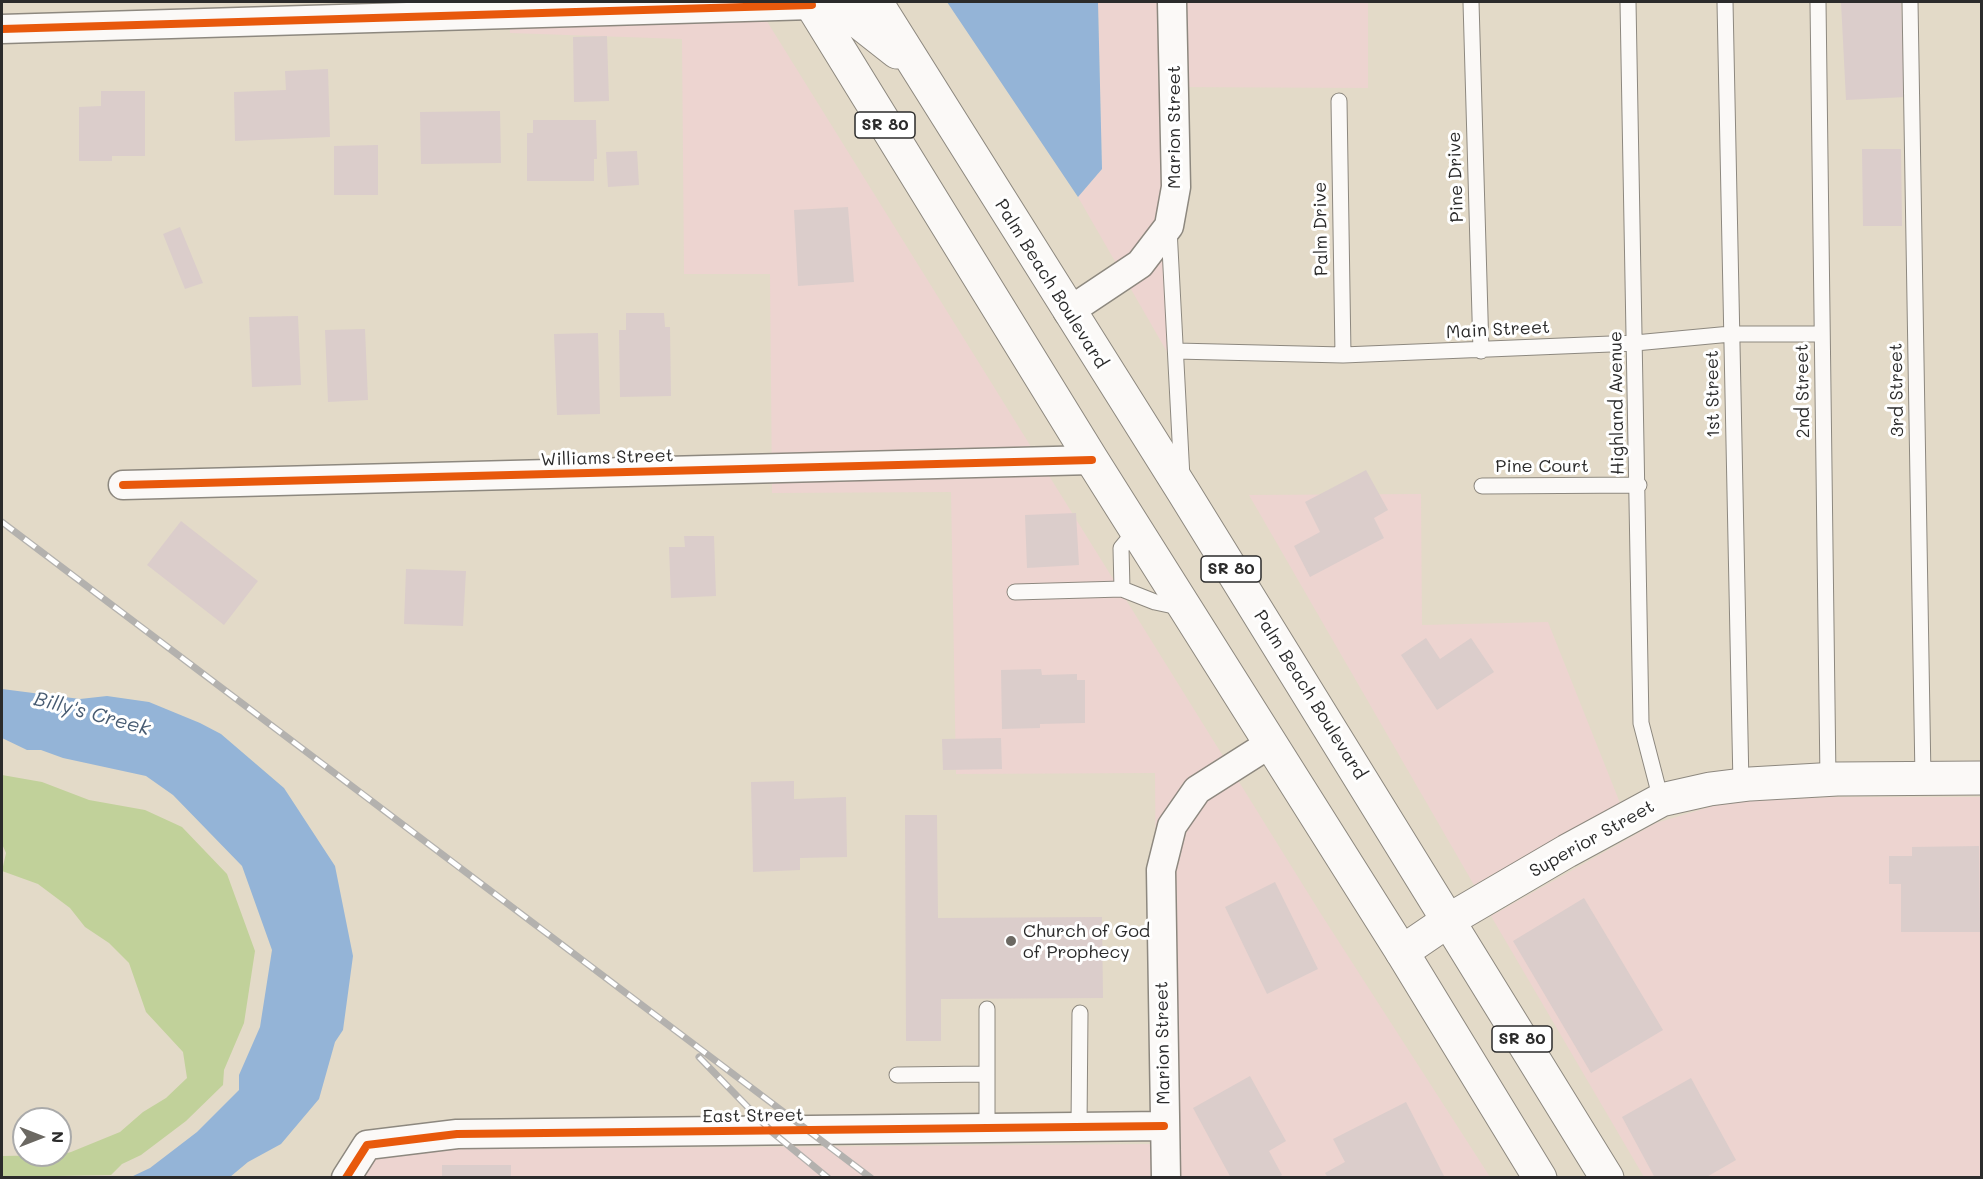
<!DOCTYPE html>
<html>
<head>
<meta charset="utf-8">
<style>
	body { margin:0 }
	#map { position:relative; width:1983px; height:1179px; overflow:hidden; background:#e3dac8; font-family:Mali,sans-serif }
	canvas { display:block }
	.frame { position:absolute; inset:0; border:3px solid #2b2b2b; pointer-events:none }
	.north { position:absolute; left:12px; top:1107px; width:60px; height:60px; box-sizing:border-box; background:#fff; border:2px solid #aaa; border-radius:50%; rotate:90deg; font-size:16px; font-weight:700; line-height:24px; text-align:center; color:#2b2b2b }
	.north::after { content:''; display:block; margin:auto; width:21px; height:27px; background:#6b6862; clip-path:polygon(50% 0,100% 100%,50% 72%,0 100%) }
</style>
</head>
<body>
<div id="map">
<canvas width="1983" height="1179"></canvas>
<div class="frame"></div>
<div class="north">N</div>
</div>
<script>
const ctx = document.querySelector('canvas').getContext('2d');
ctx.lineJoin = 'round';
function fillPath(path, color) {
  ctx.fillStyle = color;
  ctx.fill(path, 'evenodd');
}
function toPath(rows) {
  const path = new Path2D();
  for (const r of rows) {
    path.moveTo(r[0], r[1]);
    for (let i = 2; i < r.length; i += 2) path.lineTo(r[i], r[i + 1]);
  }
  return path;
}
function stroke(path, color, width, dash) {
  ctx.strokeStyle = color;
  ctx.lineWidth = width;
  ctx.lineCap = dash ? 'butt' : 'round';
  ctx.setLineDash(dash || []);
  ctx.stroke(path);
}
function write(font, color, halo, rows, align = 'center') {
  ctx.font = font + ' Mali,sans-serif';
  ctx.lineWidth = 6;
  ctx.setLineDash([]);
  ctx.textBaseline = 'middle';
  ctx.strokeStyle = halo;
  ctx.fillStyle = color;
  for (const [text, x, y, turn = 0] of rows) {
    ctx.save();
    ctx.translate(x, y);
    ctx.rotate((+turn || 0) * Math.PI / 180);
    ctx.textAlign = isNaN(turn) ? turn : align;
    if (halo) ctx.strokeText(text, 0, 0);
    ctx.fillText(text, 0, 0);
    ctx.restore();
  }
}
fillPath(toPath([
	[509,2,755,2,1321,914,1490,1177,345,1178,344,1150,1158,1144,1155,773,956,774,951,492,772,493,770,274,684,274,682,39,510,33],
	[1098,2,1368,2,1368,88,1172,87,1174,364,1078,197,1102,169],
	[1421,494,1422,625,1548,622,1620,803,1474,885,1249,495],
	[1830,797,1981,797,1981,1177,1644,1177,1491,916,1656,823,1713,806,1750,801]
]), '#edd4d0');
fillPath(toPath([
	[2,775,42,782,89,800,145,810,182,827,227,874,255,951,244,1023,224,1070,223,1085,186,1121,141,1155,122,1164,111,1175,2,1177,2,1156,60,1155,71,1152,120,1132,143,1112,166,1098,187,1078,183,1052,146,1012,129,963,109,943,85,927,70,908,38,884,2,871,6,853,2,844]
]), '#c1d19a');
fillPath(toPath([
	[947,2,1098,2,1102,169,1078,197],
	[2,689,80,699,107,696,149,702,200,723,221,734,284,788,335,866,353,956,343,1030,335,1042,319,1099,281,1144,248,1162,230,1177,131,1177,150,1168,197,1132,239,1090,239,1075,260,1027,272,950,242,866,173,795,146,776,63,758,41,750,27,750,2,738]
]), '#94b4d7');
fillPath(toPath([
	[1841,2,1901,2,1906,97,1846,100],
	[607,36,609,101,574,102,573,37],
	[328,69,330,137,235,141,234,92,286,90,285,71],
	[101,91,145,91,145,156,112,156,112,161,79,161,79,107,101,106],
	[500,111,501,163,421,164,420,112],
	[533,120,596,120,597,159,594,159,594,181,527,181,527,133,533,133],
	[378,145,378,195,334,195,334,146],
	[1862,149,1901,149,1902,226,1863,226],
	[637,151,639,185,608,187,606,152],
	[848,207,854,282,798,286,794,210],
	[180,227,203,283,185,289,163,234],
	[626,313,664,313,665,327,670,327,671,396,620,397,619,330,626,330],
	[298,316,301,385,252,387,249,317],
	[365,329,368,400,328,402,325,330],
	[598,333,600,414,557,415,554,334],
	[1366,470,1388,510,1374,518,1384,538,1310,577,1294,546,1320,532,1305,502],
	[1076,513,1079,565,1027,568,1025,515],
	[181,521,258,581,224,625,147,565],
	[684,536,714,536,716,596,671,598,669,547,685,547],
	[406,569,466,571,463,626,404,624],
	[1426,638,1440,659,1471,638,1494,672,1437,710,1401,655],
	[1041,669,1042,675,1077,674,1077,680,1085,680,1085,723,1040,724,1040,728,1002,729,1001,670],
	[1001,738,1002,769,943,770,942,739],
	[794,781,794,799,846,797,847,857,800,858,800,870,753,872,751,782],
	[905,815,937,815,938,918,1102,917,1103,998,941,999,941,1041,906,1041],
	[1979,846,1980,932,1901,932,1901,884,1889,884,1889,856,1912,856,1912,847],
	[1275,882,1318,969,1267,994,1225,907],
	[1584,898,1663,1030,1591,1073,1513,941],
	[1250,1076,1286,1141,1269,1151,1282,1175,1277,1178,1231,1178,1193,1108],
	[1691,1078,1736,1160,1705,1178,1655,1178,1622,1117],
	[1406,1102,1444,1176,1328,1178,1325,1173,1345,1162,1333,1139],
	[442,1165,511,1165,511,1178,442,1178]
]), '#dbcdcb');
const service = toPath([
	[1471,2,1481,351],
	[1628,2,1641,723,1661,800],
	[1725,2,1741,785],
	[1818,2,1828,780],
	[1910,2,1923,778],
	[1339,101,1343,355],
	[1169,229,1182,478],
	[1176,351,1343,355,1635,343,1731,334,1822,334],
	[1482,486,1639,485],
	[1136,530,1121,548,1122,589,1155,602,1183,608],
	[1015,592,1122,589],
	[987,1009,987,1128],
	[897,1075,987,1074],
	[1079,1127,1080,1013]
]);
const minor = toPath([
	[2,29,812,5],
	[1068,312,1140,264,1169,226,1176,187,1172,2],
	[123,485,1092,460],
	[346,1178,367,1145,457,1134,1164,1126],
	[1166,1178,1161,870,1172,826,1197,790,1271,743]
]);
const tertiary = toPath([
	[1402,952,1449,920,1567,851,1661,800,1710,789,1750,784,1837,779,1982,778]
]);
const primary = toPath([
	[810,2,1092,460,1402,952,1540,1178],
	[876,2,1183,491,1607,1178],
	[812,5,829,4,841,8,897,52]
]);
stroke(service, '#8d887f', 17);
stroke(minor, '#8d887f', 31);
stroke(tertiary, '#8d887f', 35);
stroke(primary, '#8d887f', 35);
stroke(service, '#fbf9f7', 15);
stroke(minor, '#fbf9f7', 28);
stroke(tertiary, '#fbf9f7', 33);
stroke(primary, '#fbf9f7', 33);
const rail = toPath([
	[2,522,871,1178],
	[699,1057,772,1132,828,1178]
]);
stroke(rail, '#b3b1ae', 7);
stroke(rail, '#fff', 4.5, [14]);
stroke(toPath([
	[2,29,812,5],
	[123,485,1092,460],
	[346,1178,367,1145,457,1134,1164,1126]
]), '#e8590c', 8);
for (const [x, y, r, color] of [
	[1011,941,6,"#6b6862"]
]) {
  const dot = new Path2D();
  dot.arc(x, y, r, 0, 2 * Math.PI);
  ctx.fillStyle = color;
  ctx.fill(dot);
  stroke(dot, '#fff', 2);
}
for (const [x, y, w] of [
	[885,125,60],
	[1231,569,60],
	[1522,1039,60]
]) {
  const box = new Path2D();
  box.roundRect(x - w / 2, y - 13, w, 26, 4.5);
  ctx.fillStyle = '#fff';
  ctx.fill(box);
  stroke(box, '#2b2b2b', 1.5);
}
write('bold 16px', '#2b2b2b', null, [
	["SR 80",885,125],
	["SR 80",1231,569],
	["SR 80",1522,1039]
]);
write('18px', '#2b2b2b', '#fff', [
	["Marion Street",1174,127,-90],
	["Pine Drive",1456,177,-92],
	["Palm Drive",1321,229,-91],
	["Palm Beach Boulevard",1051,284,58],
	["Main Street",1498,330,-3],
	["3rd Street",1897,390,-91],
	["2nd Street",1803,391,-91],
	["1st Street",1713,394,-91],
	["Highland Avenue",1617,403,-91],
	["Williams Street",607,458,-2],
	["Pine Court",1542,466],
	["Palm Beach Boulevard",1310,695,58],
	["Superior Street",1592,839,-29],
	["Marion Street",1163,1043,-91],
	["East Street",753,1116,-1]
]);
write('18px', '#2b2b2b', '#fff', [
	["Church of God",1023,931],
	["of Prophecy",1023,952]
], 'left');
write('italic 20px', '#475b72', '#fff', [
	["Billy's Creek",92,714,15]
]);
</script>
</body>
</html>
